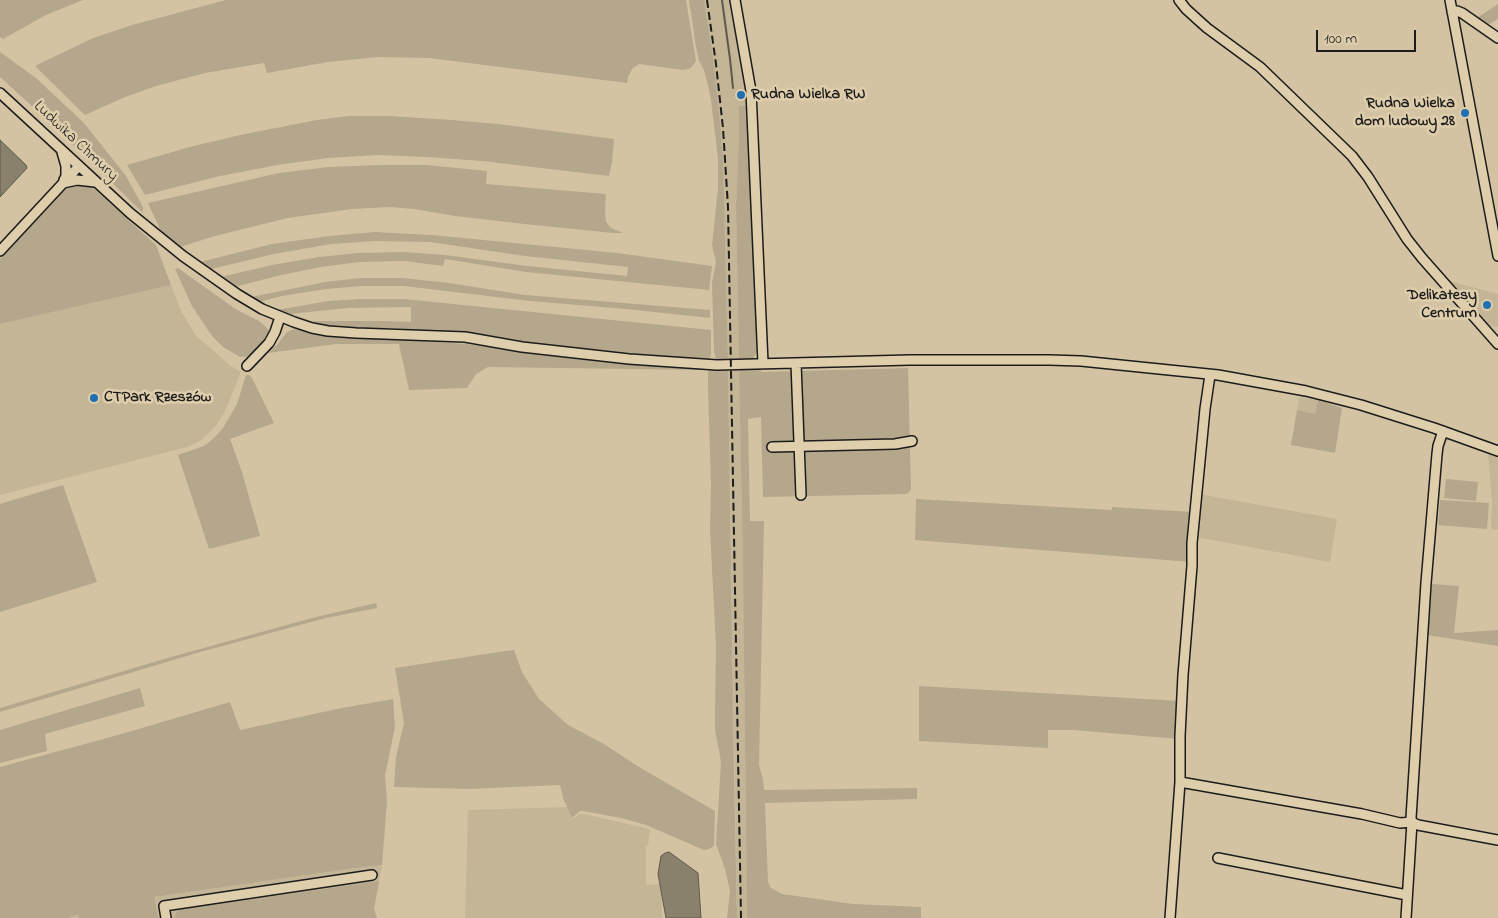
<!DOCTYPE html>
<html>
<head>
<meta charset="utf-8">
<style>
	body { margin:0 }
	#map { position:relative; width:1498px; height:918px; overflow:hidden; background:#d3c3a2; font-family:"Indie Flower",sans-serif }
	canvas { display:block }
	.scale { position:absolute; left:1316px; top:30px; width:100px; height:22px; box-sizing:border-box; border:2px solid #1c1c1c; border-top:0; padding-left:6px; font-size:15px; line-height:18px; white-space:nowrap; color:#1c1c1c; -webkit-text-stroke:4px #dfceab; paint-order:stroke }
</style>
</head>
<body>
<div id="map">
<canvas width="1498" height="918"></canvas>
<div class="scale">100 m</div>
</div>
<script>
const ctx = document.querySelector('canvas').getContext('2d');
ctx.lineJoin = 'round';
function fillPath(path, color) {
  ctx.fillStyle = color;
  ctx.fill(path, 'evenodd');
}
function toPath(rows) {
  const path = new Path2D();
  for (const r of rows) {
    path.moveTo(r[0], r[1]);
    for (let i = 2; i < r.length; i += 2) path.lineTo(r[i], r[i + 1]);
  }
  return path;
}
function stroke(path, color, width, dash) {
  ctx.strokeStyle = color;
  ctx.lineWidth = width;
  ctx.lineCap = dash ? 'butt' : 'round';
  ctx.setLineDash(dash || []);
  ctx.stroke(path);
}
function write(font, color, halo, rows, align = 'center') {
  ctx.font = font + ' "Indie Flower",sans-serif';
  ctx.lineWidth = 5;
  ctx.setLineDash([]);
  ctx.textBaseline = 'middle';
  ctx.strokeStyle = halo;
  ctx.fillStyle = color;
  for (const [text, x, y, turn = 0] of rows) {
    ctx.save();
    ctx.translate(x, y);
    ctx.rotate((+turn || 0) * Math.PI / 180);
    ctx.textAlign = isNaN(turn) ? turn : align;
    if (halo) ctx.strokeText(text, 0, 0);
    ctx.fillText(text, 0, 0);
    ctx.restore();
  }
}
fillPath(toPath([
	[704,0,732,0,749,105,739,106,739,135,736,205,743,565,747,918,737,918,728,362,723,160,713,58],
	[1446,280,1498,294,1498,327,1486,325],
	[171,285,181,311,196,336,231,366,241,372,225,411,215,427,200,441,187,447,0,495,0,324],
	[1299,397,1318,400,1315,414,1297,410],
	[1488,454,1498,457,1498,529,1492,530,1491,525,1492,502],
	[1199,494,1337,519,1330,562,1196,537],
	[567,807,572,818,575,818,579,814,584,814,650,829,648,845,646,845,646,885,661,884,662,918,465,918,468,810],
	[382,865,374,909,377,918,68,918,154,897,356,868]
]), '#c4b597');
fillPath(toPath([
	[0,0,83,0,46,15,3,39,0,37],
	[226,0,686,0,696,61,691,68,683,70,639,64,632,69,628,77,627,83,429,58,378,57,328,62,267,73,264,63,205,73,156,86,125,97,85,115,35,66,93,38,132,25],
	[689,0,704,0,713,58,719,112,723,160,728,362,718,362,716,360,714,351,712,283,716,262,712,245,718,188,718,159,711,100,708,85,704,70,699,61,696,47],
	[1498,4,1498,19,1486,26,1475,19],
	[0,52,36,78,84,123,126,176,143,207,143,213,55,127,0,77],
	[749,105,759,349,753,358,749,360,739,361,736,205,739,135,739,106],
	[348,116,389,116,452,120,498,124,614,139,612,162,609,176,482,161,427,157,378,155,328,158,277,165,220,176,145,195,127,165,190,147,240,135,317,120],
	[379,165,426,165,487,171,486,184,606,194,605,212,606,222,611,228,623,233,613,233,524,224,455,216,414,209,389,207,352,209,288,218,215,236,180,247,168,238,160,229,148,203,279,173,329,167],
	[75,184,86,184,92,187,156,245,171,285,0,324,0,259,66,188],
	[375,232,432,235,525,244,617,253,712,266,709,290,526,272,445,259,443,266,404,261,359,262,321,267,277,276,234,287,221,277,272,265,319,257,358,253,403,252,445,255,527,266,627,276,628,267,525,256,430,242,375,241,331,244,274,254,211,269,200,262,272,244,329,236],
	[178,268,227,303,239,311,259,321,269,330,270,336,251,356,240,357,223,347,212,336,192,306,175,269],
	[361,278,403,278,449,283,525,295,710,310,710,318,626,309,530,301,404,286,362,286,326,289,282,296,259,302,251,297,325,282],
	[362,299,404,299,711,330,711,355,709,359,706,360,640,356,560,347,477,335,391,328,358,329,330,326,311,321,387,321,411,322,411,307,348,308,290,314,277,310,328,301],
	[294,329,337,337,391,339,466,344,560,357,707,368,706,370,488,367,476,374,467,388,409,390,399,344,336,344,268,353,277,345,287,332],
	[728,366,734,773,737,918,727,918,730,891,725,869,716,844,721,762,715,730,715,711,716,646,710,530,711,485,708,387,708,373,710,368],
	[760,366,761,372,908,368,911,490,907,494,763,497,761,417,748,419,750,521,764,521,759,765,763,780,764,790,917,788,917,799,765,803,768,882,771,888,782,894,853,904,921,907,921,918,747,918,743,565,739,367],
	[246,375,249,375,252,378,274,423,230,439,242,472,260,536,209,549,178,455,204,446,214,438,223,428,237,404],
	[1318,400,1342,408,1335,453,1291,445,1297,410,1315,414],
	[1446,479,1478,482,1476,501,1444,498],
	[63,485,97,582,0,612,0,504],
	[916,499,1112,510,1112,507,1192,512,1191,562,915,540],
	[1440,500,1489,503,1487,529,1438,525],
	[1432,584,1459,586,1454,633,1498,630,1498,646,1427,635,1430,587],
	[376,603,377,608,326,618,200,652,0,712,0,708,164,659,312,618],
	[514,650,522,672,539,699,568,725,604,744,639,767,715,811,714,846,709,849,704,850,646,825,621,818,583,811,580,811,572,818,563,798,560,785,468,789,394,787,396,757,404,723,395,668,505,651],
	[919,686,1180,701,1179,739,1073,730,1048,730,1048,748,919,741],
	[140,688,145,706,45,734,47,751,0,763,0,730],
	[393,699,395,727,385,775,387,802,382,865,356,868,154,897,158,918,79,918,78,915,68,918,0,918,0,767,118,735,230,702,240,730,337,709],
	[379,881,374,909,377,918,175,918,175,915,179,910]
]), '#b5a78c');
const water = toPath([
	[0,140,26,165,27,168,0,197,0,140],
	[669,852,698,873,701,918,666,918,658,874,661,856,665,853,669,852]
]);
fillPath(water, '#8a816d');
stroke(water, '#5e594d', 1);
stroke(toPath([
	[722,0,730,59,733,88]
]), '#5e594d', 2);
const minor = toPath([
	[735,0,751,91,763,363],
	[1179,0,1186,9,1207,28,1260,67,1352,156,1368,177,1407,239,1422,258,1498,344],
	[1450,0,1498,256],
	[1452,12,1457,11,1462,13,1498,38],
	[0,93,130,213,183,256,237,294,262,309,294,322,312,328,328,331,356,333,465,337,522,347,629,359,717,365,910,360,1049,360,1081,361,1218,375,1306,391,1361,405,1434,428,1498,451],
	[62,152,66,166,66,176,64,180],
	[63,183,77,180,95,182],
	[0,251,79,166],
	[796,363,801,495],
	[247,366,269,343,275,332,280,317],
	[1443,431,1438,446,1437,454,1426,583,1411,818,1412,822,1418,825,1498,840],
	[772,447,895,444,912,441],
	[1180,782,1362,814,1400,823,1412,822,1406,918],
	[1218,858,1407,895],
	[166,918,164,906,372,875],
	[1170,918,1180,782,1180,736,1183,675,1192,566,1192,543,1205,409,1210,375]
]);
stroke(minor, '#1c1c1c', 12);
stroke(minor, '#dfceab', 9);
stroke(toPath([
	[707,0,716,64,723,128,728,207,741,918]
]), '#1c1c1c', 2, [8, 4]);
for (const [x, y, r, color] of [
	[741,95,5,"#1f6fb2"],
	[1465,113,5,"#1f6fb2"],
	[1487,305,5,"#1f6fb2"],
	[94,398,5,"#1f6fb2"]
]) {
  const dot = new Path2D();
  dot.arc(x, y, r, 0, 2 * Math.PI);
  ctx.fillStyle = color;
  ctx.fill(dot);
  stroke(dot, '#dfceab', 2);
}
write('bold 16px', '#1c1c1c', '#dfceab', [
	["Rudna Wielka RW",751,95],
	["Rudna Wielka",1455,104,"right"],
	["dom ludowy 28",1455,122,"right"],
	["Delikatesy",1477,296,"right"],
	["Centrum",1477,314,"right"],
	["CTPark Rzeszów",104,398]
], 'left');
write('16px', '#1c1c1c', '#dfceab', [
	["Ludwika Chmury",75,142,43]
]);
</script>
</body>
</html>
